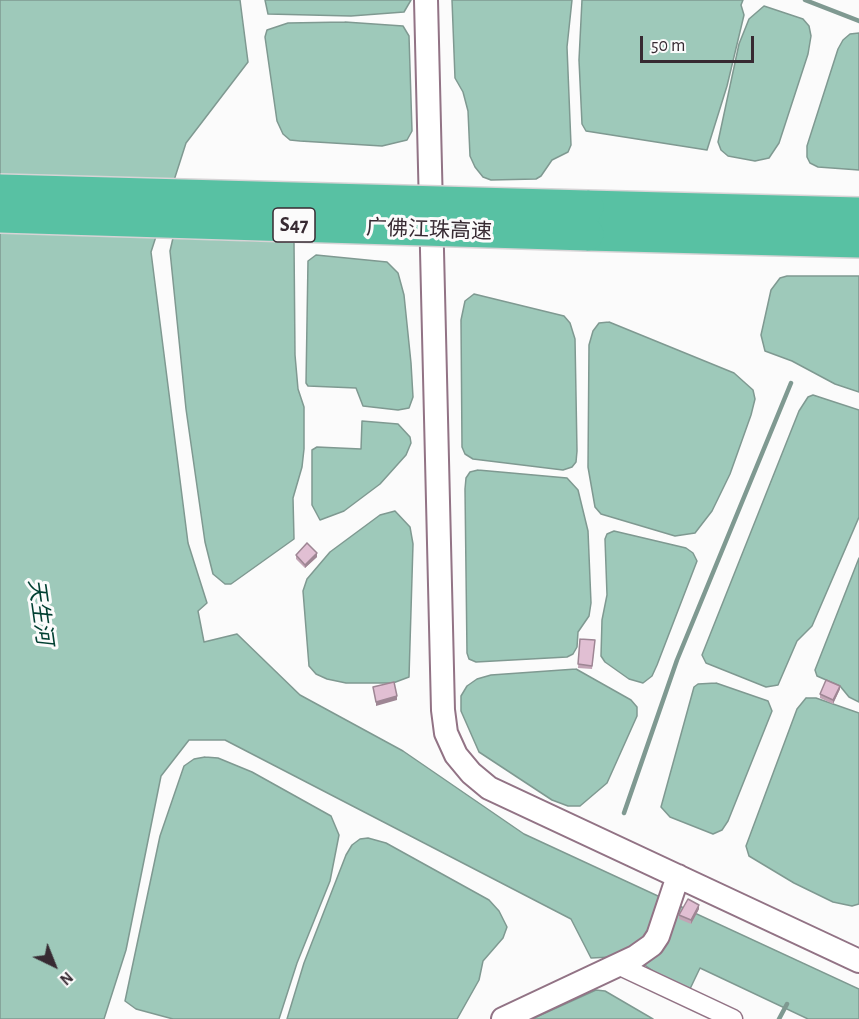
<!DOCTYPE html>
<html>
<head>
<meta charset="utf-8">
<style>
	body { margin:0 }
	#map { position:relative; width:859px; height:1019px; overflow:hidden; background:#fbfbfb; font-family:"Alegreya Sans",sans-serif }
	canvas { display:block }
	.north { position:absolute; left:24px; top:935px; width:60px; height:60px; -webkit-text-stroke:4px #fbfbfb; paint-order:stroke; rotate:137deg; font-size:16px; font-weight:700; line-height:24px; text-align:center; color:#372a32 }
	.north::after { content:''; display:block; margin:auto; width:21px; height:27px; background:#372a32; clip-path:polygon(50% 0,100% 100%,50% 72%,0 100%) }
	.scale { position:absolute; left:640px; top:36px; width:114px; height:27px; box-sizing:border-box; border:3px solid #372a32; border-top:0; padding-left:8px; font-size:18px; line-height:21px; white-space:nowrap; color:#372a32; -webkit-text-stroke:4px #fbfbfb; paint-order:stroke }
</style>
</head>
<body>
<div id="map">
<canvas width="859" height="1019"></canvas>
<div class="north">N</div>
<div class="scale">50 m</div>
</div>
<script>
const ctx = document.querySelector('canvas').getContext('2d');
ctx.lineJoin = 'round';
function fillPath(path, color) {
  ctx.fillStyle = color;
  ctx.fill(path, 'evenodd');
}
function toPath(rows) {
  const path = new Path2D();
  for (const r of rows) {
    path.moveTo(r[0], r[1]);
    for (let i = 2; i < r.length; i += 2) path.lineTo(r[i], r[i + 1]);
  }
  return path;
}
function stroke(path, color, width, dash) {
  ctx.strokeStyle = color;
  ctx.lineWidth = width;
  ctx.lineCap = dash ? 'butt' : 'round';
  ctx.setLineDash(dash || []);
  ctx.stroke(path);
}
function write(font, color, halo, rows, align = 'center') {
  ctx.font = font + ' "Alegreya Sans","Noto Sans SC",sans-serif';
  ctx.lineWidth = 6;
  ctx.setLineDash([]);
  ctx.textBaseline = 'middle';
  ctx.strokeStyle = halo;
  ctx.fillStyle = color;
  for (const [text, x, y, turn = 0] of rows) {
    ctx.save();
    ctx.translate(x, y);
    ctx.rotate((+turn || 0) * Math.PI / 180);
    ctx.textAlign = isNaN(turn) ? turn : align;
    if (halo) ctx.strokeText(text, 0, 0);
    ctx.fillText(text, 0, 0);
    ctx.restore();
  }
}
const water = toPath([
	[0,0,240,0,248,62,186,143,151,252,188,543,207,603,198,611,204,642,237,634,300,695,403,751,524,834,859,989,859,1019,808,1019,700,968,689,991,663,978,632,956,591,958,571,919,225,740,189,740,161,776,126,950,104,1019,0,1019,0,0],
	[265,0,411,0,404,12,351,16,268,14,265,0],
	[452,0,572,0,567,47,571,145,568,152,552,160,541,176,536,179,491,180,483,177,475,167,470,156,468,111,463,92,455,78,452,0],
	[582,0,743,0,741,5,744,15,727,86,707,150,586,131,582,124,579,60,582,0],
	[764,6,803,19,809,26,811,36,808,54,779,143,769,158,755,161,728,156,721,150,718,142,739,44,749,19,764,6],
	[345,22,403,26,409,36,412,131,407,140,382,146,300,141,290,140,283,134,277,121,265,37,267,30,288,23,345,22],
	[859,33,859,170,818,167,810,163,807,157,807,146,838,49,843,40,850,34,859,33],
	[173,238,294,242,295,355,298,389,304,407,304,449,302,467,293,498,294,539,231,584,225,584,213,574,205,542,186,409,170,251,173,238],
	[316,255,387,262,398,273,404,295,411,363,413,397,409,408,398,410,363,406,356,388,308,386,306,383,308,261,316,255],
	[787,276,859,276,859,392,835,384,792,361,765,351,761,335,771,290,780,278,787,276],
	[474,294,564,316,570,323,575,339,577,451,576,462,572,467,563,470,473,459,465,454,462,447,461,320,465,301,474,294],
	[609,322,734,373,753,390,755,399,751,415,730,474,712,511,695,533,675,536,601,514,595,507,588,467,589,345,593,331,599,323,609,322],
	[813,395,859,410,859,517,812,626,797,641,778,685,766,687,706,663,702,655,799,411,808,397,813,395],
	[362,421,398,424,410,437,411,443,406,455,380,484,344,511,320,520,312,505,312,450,317,447,361,449,362,421],
	[478,470,567,478,578,490,588,531,591,603,589,616,578,632,577,647,573,654,567,657,476,662,469,659,467,653,465,489,466,478,470,472,478,470],
	[395,511,410,527,413,544,409,677,393,683,346,683,327,679,316,674,309,666,303,591,307,579,330,552,380,515,395,511],
	[614,531,686,548,693,553,697,561,657,665,652,676,643,683,629,679,605,662,601,656,602,620,607,595,605,539,607,534,614,531],
	[859,558,859,702,849,697,840,686,817,676,815,670,859,558],
	[576,669,631,700,637,707,637,716,607,783,580,806,568,806,552,800,479,752,461,711,461,696,467,686,477,679,491,675,576,669],
	[716,683,768,701,772,711,728,821,722,830,713,834,670,817,661,807,694,687,698,684,716,683],
	[806,698,816,698,859,713,859,904,852,906,833,902,794,883,749,856,746,846,797,709,806,698],
	[205,757,218,758,252,772,331,816,339,835,330,881,297,963,279,1019,173,1019,136,1009,125,1001,160,836,184,766,194,759,205,757],
	[368,838,386,843,489,900,499,911,507,927,503,938,483,961,479,980,457,1019,287,1019,304,963,346,855,352,845,360,839,368,838],
	[596,990,605,991,653,1019,532,1019,596,990]
]);
fillPath(water, '#9ec9ba');
stroke(water, '#7f9991', 1.5);
stroke(toPath([
	[805,0,859,21],
	[624,813,677,660,791,383],
	[779,1019,787,1004]
]), '#7f9991', 4.5);
const minor = toPath([
	[618,965,733,1019]
]);
const tertiary = toPath([
	[426,0,443,710,446,733,456,755,471,773,489,788,859,961],
	[503,1019,635,957,652,945,658,936,678,876]
]);
const motorway = toPath([
	[587,207,859,214],
	[587,234,859,241]
]);
stroke(minor, '#927385', 21);
stroke(tertiary, '#927385', 26);
stroke(motorway, '#d7d4d6', 36);
stroke(minor, '#fff', 18);
stroke(tertiary, '#fff', 22);
stroke(motorway, '#58c1a3', 33);
const motorwayBridge = toPath([
	[0,191,587,207],
	[0,216,587,234]
]);
stroke(motorwayBridge, '#d7d4d6', 36, []);
stroke(motorwayBridge, '#58c1a3', 33);
fillPath(toPath([
	[296,555,317,557,305,568,296,559],
	[580,639,595,640,592,669,578,668],
	[840,689,833,704,820,698,820,694],
	[699,909,691,924,679,919,679,915]
]), '#c2a4b5');
fillPath(toPath([
	[317,553,317,557,305,568,305,565],
	[840,686,840,689,833,704,833,700],
	[397,696,397,700,376,706,376,702],
	[699,905,699,909,691,924,691,920]
]), '#9e8694');
const building = toPath([
	[307,543,317,553,305,565,296,555,307,543],
	[580,639,595,640,592,666,578,664,580,639],
	[826,680,840,686,833,700,820,694,826,680],
	[394,682,397,696,376,702,373,687,394,682],
	[688,899,699,905,691,920,679,915,688,899]
]);
fillPath(building, '#e1bfd3');
stroke(building, '#9e8694', 1.5);
for (const [x, y, w] of [
	[294,225,42]
]) {
  const box = new Path2D();
  box.roundRect(x - w / 2, y - 17, w, 34, 4.5);
  ctx.fillStyle = '#fbfbfb';
  ctx.fill(box);
  stroke(box, '#372a32', 1.5);
}
write('bold 20px', '#372a32', null, [
	["S47",294,225]
]);
write('21px', '#372a32', '#fbfbfb', [
	["广佛江珠高速",429,230,2]
]);
write('italic 22px', '#003f31', '#fbfbfb', [
	["天生河",40,612,82]
]);
</script>
</body>
</html>
